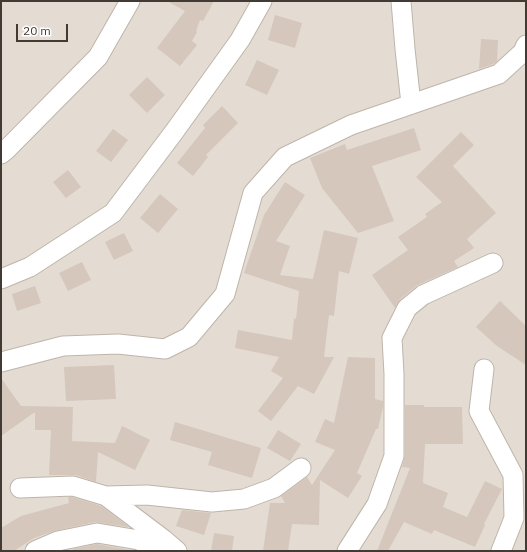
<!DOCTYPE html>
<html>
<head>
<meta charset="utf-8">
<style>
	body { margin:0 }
	#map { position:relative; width:527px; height:552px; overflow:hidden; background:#f1ebe3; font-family:"IBM Plex Sans",sans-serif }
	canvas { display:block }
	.frame { position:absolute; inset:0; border:2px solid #423a34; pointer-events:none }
	.scale { position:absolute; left:16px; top:24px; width:52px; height:18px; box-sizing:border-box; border:2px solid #423a34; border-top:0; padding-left:5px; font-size:12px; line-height:14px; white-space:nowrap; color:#423a34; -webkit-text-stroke:3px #fff; paint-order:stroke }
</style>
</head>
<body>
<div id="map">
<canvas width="527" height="552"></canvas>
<div class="frame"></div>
<div class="scale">20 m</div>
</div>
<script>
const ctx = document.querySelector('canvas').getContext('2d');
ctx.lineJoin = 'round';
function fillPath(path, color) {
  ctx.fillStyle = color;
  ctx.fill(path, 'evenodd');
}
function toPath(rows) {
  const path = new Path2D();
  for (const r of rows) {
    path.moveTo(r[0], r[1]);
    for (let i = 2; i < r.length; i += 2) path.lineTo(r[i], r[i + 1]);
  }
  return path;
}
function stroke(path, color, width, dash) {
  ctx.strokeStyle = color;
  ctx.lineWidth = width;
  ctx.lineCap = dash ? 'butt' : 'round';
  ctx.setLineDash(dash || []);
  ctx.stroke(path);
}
fillPath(toPath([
	[1,1,526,1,526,551,1,551]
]), '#e4dcd2');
fillPath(toPath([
	[167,1,214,1,203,21,200,20,196,31,197,32,192,41,197,45,180,66,157,48,185,11],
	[275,15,302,23,295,48,268,40],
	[481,39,498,40,497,61,493,64,479,69],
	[257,60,279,70,267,95,245,85],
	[147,77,165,95,147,113,129,95],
	[222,106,238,123,206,155,208,157,193,176,177,163,205,128,203,125],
	[414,128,421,150,372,166,394,221,358,233,322,188,310,158,345,144,347,150],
	[113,129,128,140,111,162,96,151],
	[461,132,474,145,453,166,496,213,467,239,474,248,454,261,458,267,416,286,400,299,395,308,372,275,408,250,398,237,427,217,425,214,442,202,416,177],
	[68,170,81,187,66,198,53,182],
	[285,182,305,195,276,241,290,246,280,275,313,279,324,230,358,238,349,274,339,271,334,316,329,315,324,357,334,357,314,394,298,386,271,421,258,411,283,378,271,371,279,357,235,348,238,330,292,340,294,318,296,319,299,291,244,273,264,215],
	[160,194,178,209,158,233,140,218],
	[124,233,133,251,114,260,105,242],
	[82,262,91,280,68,291,59,273],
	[35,286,41,303,17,311,12,294],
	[500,301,526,326,526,365,497,346,476,327],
	[348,357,375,358,375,399,383,401,383,407,378,429,376,429,357,473,362,476,348,498,320,480,319,525,292,524,288,551,263,551,270,503,285,503,281,496,307,477,312,485,335,450,315,442,325,419,334,423],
	[114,365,116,399,66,401,64,367],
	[1,378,21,406,73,407,72,441,115,443,122,426,150,440,135,470,98,452,96,482,76,475,49,475,51,430,35,430,35,412,1,436],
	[405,405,424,405,424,407,462,407,463,444,425,444,423,483,448,493,443,507,467,517,485,481,502,489,484,524,485,525,475,547,434,530,432,534,404,522,388,551,377,551,410,468,402,467,405,456],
	[175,422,261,448,252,478,208,465,212,452,170,440],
	[278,430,301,444,290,461,267,448],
	[68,497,72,497,101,506,129,527,95,522,54,531,34,538,14,551,1,551,1,528,21,516,69,503],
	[182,510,211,513,204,535,176,526],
	[214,533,234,536,232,551,211,551],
	[97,544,135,551,136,551,73,551,73,549]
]), '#d5c7bc');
const minor = toPath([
	[401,1,405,49,411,104],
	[1,154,6,150,98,57,130,1],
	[1,279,30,267,113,213,174,132,240,40,262,1],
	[1,362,63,346,118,344,165,349,189,337,225,294,253,193,285,157,351,125,499,74,523,52,526,45],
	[484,369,479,411,513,475,514,518,501,551],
	[20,488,73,486,106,496,163,539,177,551],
	[106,496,147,495,212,502,244,499,274,488,301,468],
	[35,551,58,541,97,533,139,540,160,551],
	[347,551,377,504,394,456,394,374,392,338,407,308,423,295,493,263]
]);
stroke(minor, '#beb4aa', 21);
stroke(minor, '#fff', 19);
</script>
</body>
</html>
